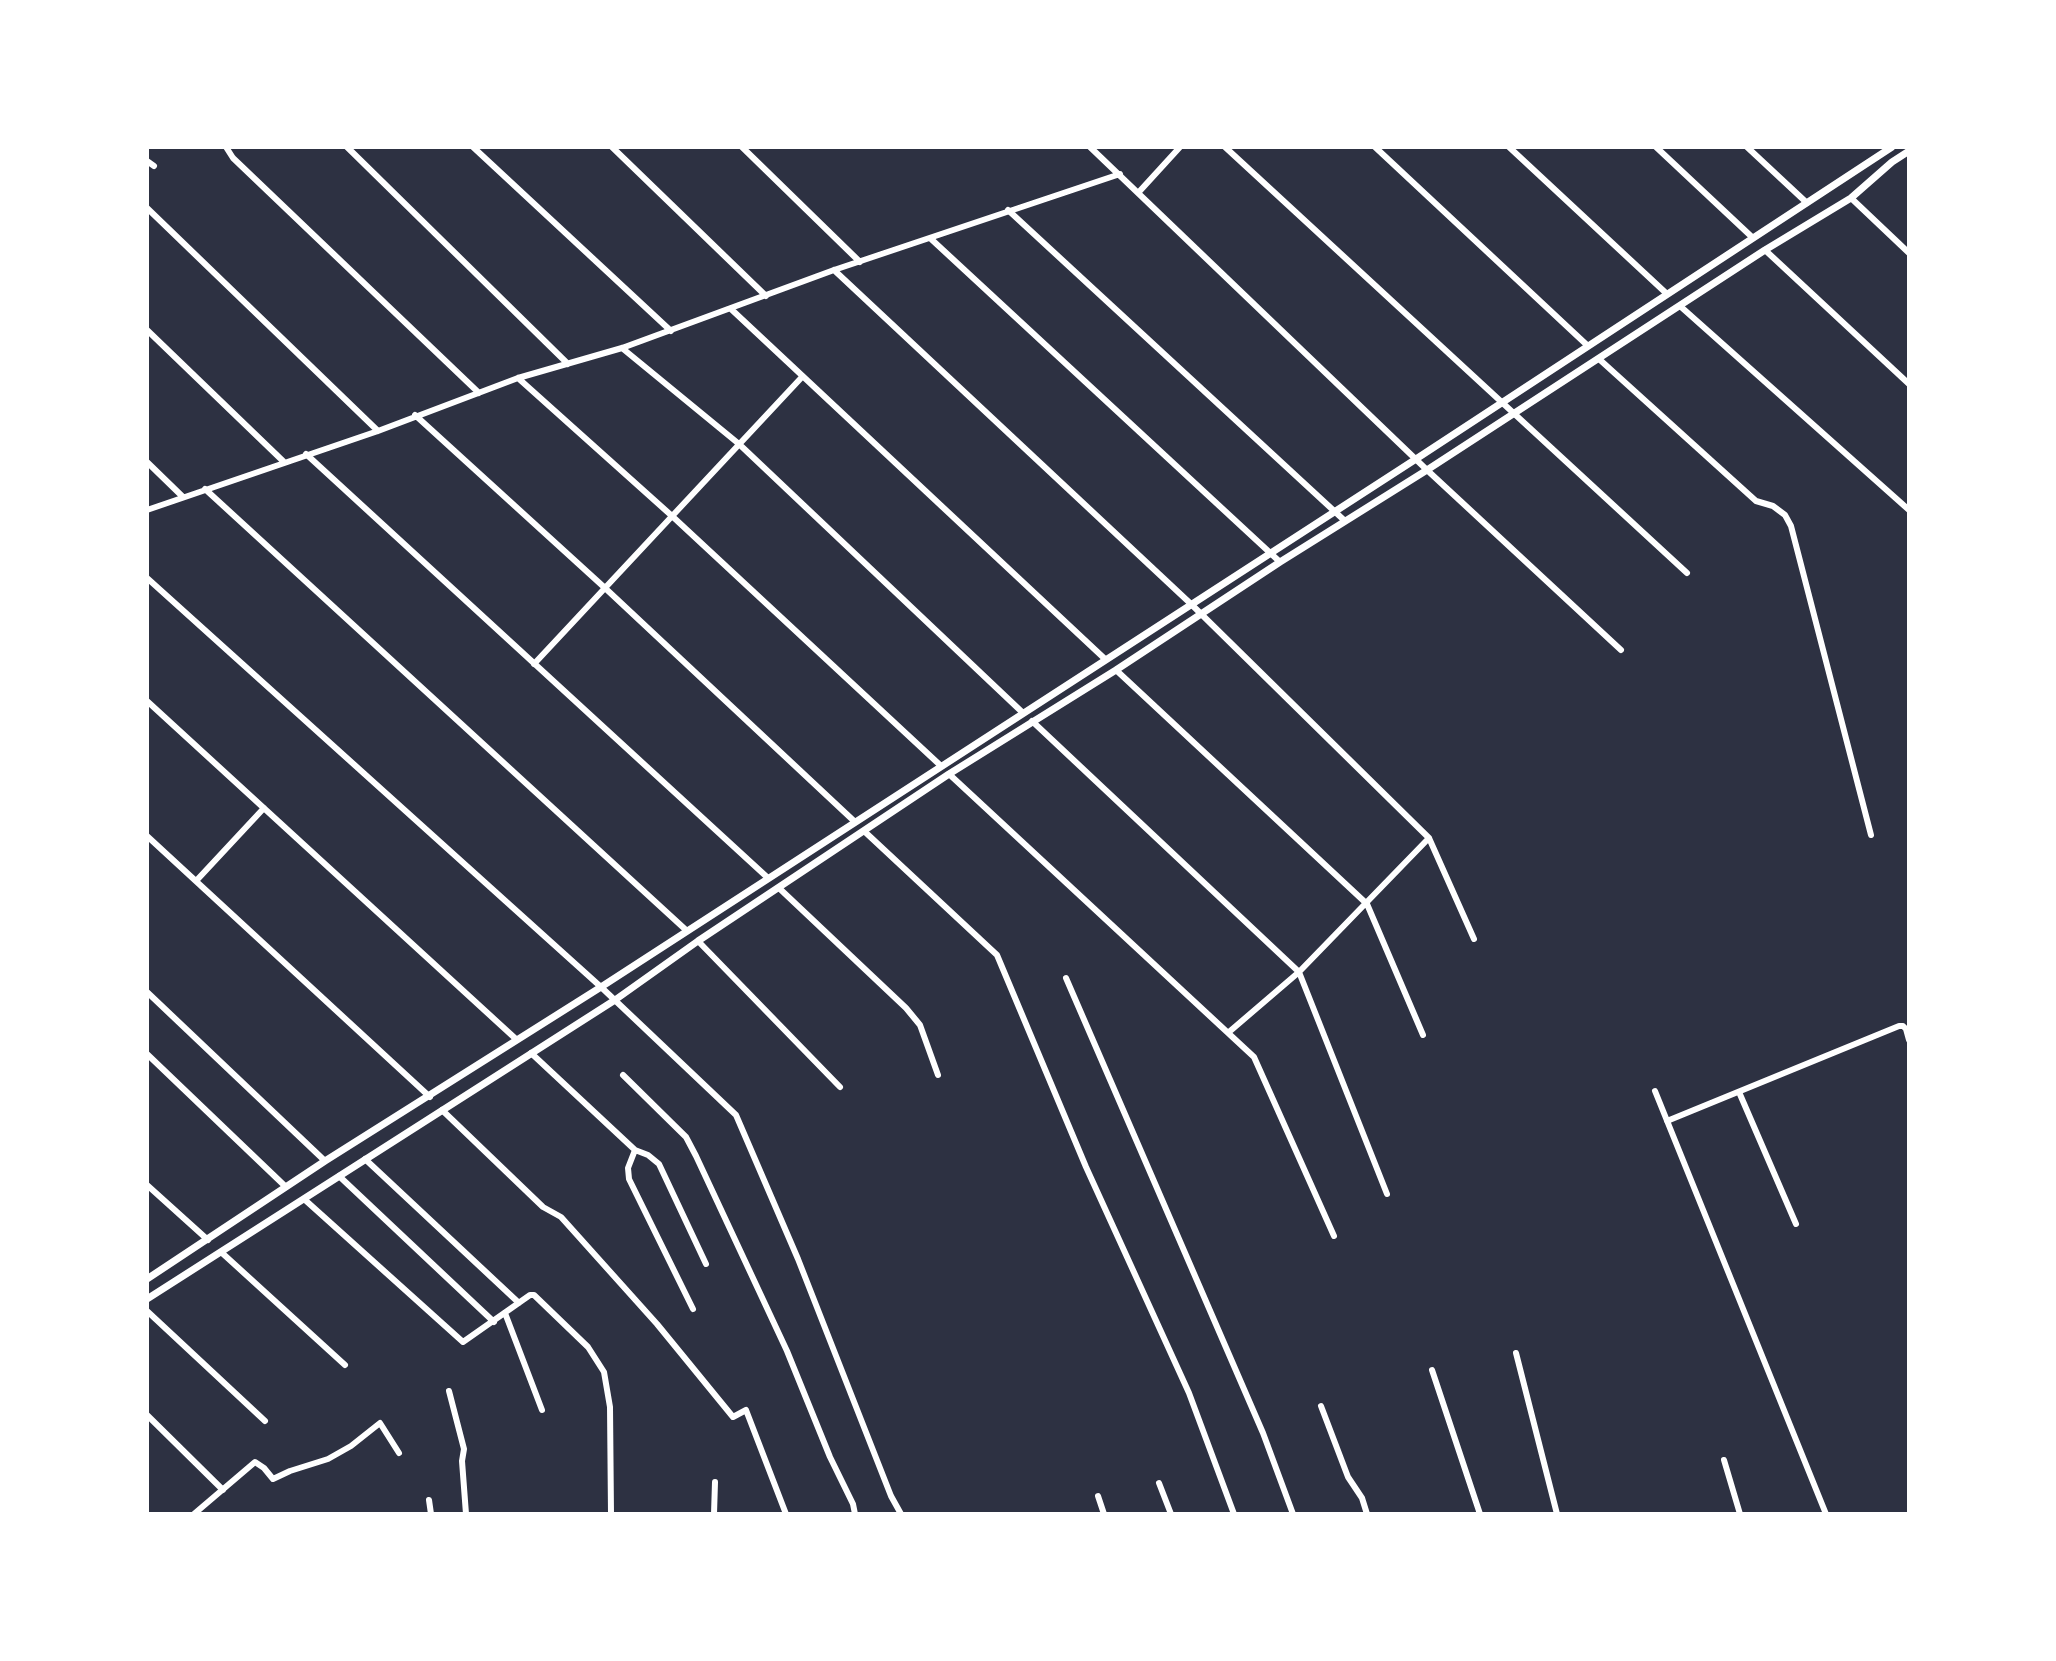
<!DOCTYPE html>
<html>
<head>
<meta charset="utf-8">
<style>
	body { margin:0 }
	#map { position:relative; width:2056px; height:1661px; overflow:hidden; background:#2d3142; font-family:"Source Sans 3",sans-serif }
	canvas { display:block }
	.frame { position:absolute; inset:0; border:149px solid #fff; pointer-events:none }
</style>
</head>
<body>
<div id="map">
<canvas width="2056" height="1661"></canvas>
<div class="frame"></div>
</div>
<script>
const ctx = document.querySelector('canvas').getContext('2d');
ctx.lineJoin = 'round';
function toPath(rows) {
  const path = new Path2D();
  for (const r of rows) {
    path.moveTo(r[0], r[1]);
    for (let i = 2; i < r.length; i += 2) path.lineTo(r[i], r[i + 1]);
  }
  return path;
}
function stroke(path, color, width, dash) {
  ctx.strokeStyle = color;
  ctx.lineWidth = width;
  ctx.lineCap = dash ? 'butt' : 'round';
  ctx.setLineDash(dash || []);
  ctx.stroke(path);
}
stroke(toPath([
	[226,147,233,158,479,393],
	[347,147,568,364],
	[473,147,671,331],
	[612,147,766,296],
	[742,147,860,262],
	[1090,147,1427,470,1621,650],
	[1225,147,1687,573],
	[1375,147,1588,346],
	[1509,147,1667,294],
	[1656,147,1753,238],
	[1747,147,1807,203],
	[147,161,154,166],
	[1138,193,1180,147],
	[1851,198,1909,253],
	[147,208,378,431],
	[1008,210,1345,521],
	[930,238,1280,562],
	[1765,250,1909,384],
	[834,270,1191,604,1429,838,1474,939],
	[1680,306,1909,510],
	[731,309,1105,659],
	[147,330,284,462],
	[622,348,739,444,1022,712],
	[1599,359,1756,501,1773,506,1785,515,1791,526,1871,835],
	[518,378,672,516,940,765],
	[415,415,605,588,854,821],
	[306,454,768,878],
	[147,462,183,497],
	[205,489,686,930],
	[147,510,378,431,518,378,622,348,834,270,1120,174],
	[147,578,601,987,736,1115,798,1259,891,1496,901,1514],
	[534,664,802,377],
	[1116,670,1367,904,1423,1035],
	[147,701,517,1040],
	[1032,721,1299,972,1387,1194],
	[949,774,1254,1057,1334,1236],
	[864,831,997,955,1086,1167,1189,1393,1234,1514],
	[147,836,430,1097],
	[196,881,264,808],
	[780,889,906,1008,920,1025,938,1075],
	[698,941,840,1087],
	[1066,978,1263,1433,1293,1514],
	[147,992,325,1161],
	[1229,1032,1299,972,1429,838],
	[531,1053,635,1150,648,1155,659,1164,706,1264],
	[147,1054,286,1187],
	[623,1075,686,1137,696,1156,787,1351,830,1457,853,1504,855,1514],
	[1655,1091,1826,1514],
	[1739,1092,1796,1224],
	[442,1110,543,1207,561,1217,657,1324,733,1417,746,1410,786,1514],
	[1667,1121,1899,1026,1903,1026,1906,1029,1909,1040],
	[635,1150,628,1168,629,1179,693,1309],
	[365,1159,519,1303],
	[339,1176,494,1322],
	[147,1185,208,1240],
	[304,1199,463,1342,530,1295,534,1295,588,1347,604,1372,610,1407,611,1514],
	[221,1252,345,1365],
	[147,1311,265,1421],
	[505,1313,542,1410],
	[1516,1353,1557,1514],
	[1432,1370,1480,1514],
	[449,1391,464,1449,462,1461,466,1514],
	[1321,1406,1348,1477,1362,1498,1367,1514],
	[147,1415,223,1490],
	[1724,1460,1740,1514],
	[1159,1483,1171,1514],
	[1098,1496,1104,1514],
	[429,1500,431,1514],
	[194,1514,255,1462,264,1468,273,1479,290,1471,328,1459,351,1446,380,1423,399,1453],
	[714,1514,715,1482]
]), '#fff', 6);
stroke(toPath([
	[147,1279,325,1161,601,987,1416,459,1892,147],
	[147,1299,615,1000,698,941,949,774,1116,670,1280,562,1427,470,1765,250,1851,198,1892,162,1909,151]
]), '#fff', 7);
</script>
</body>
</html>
